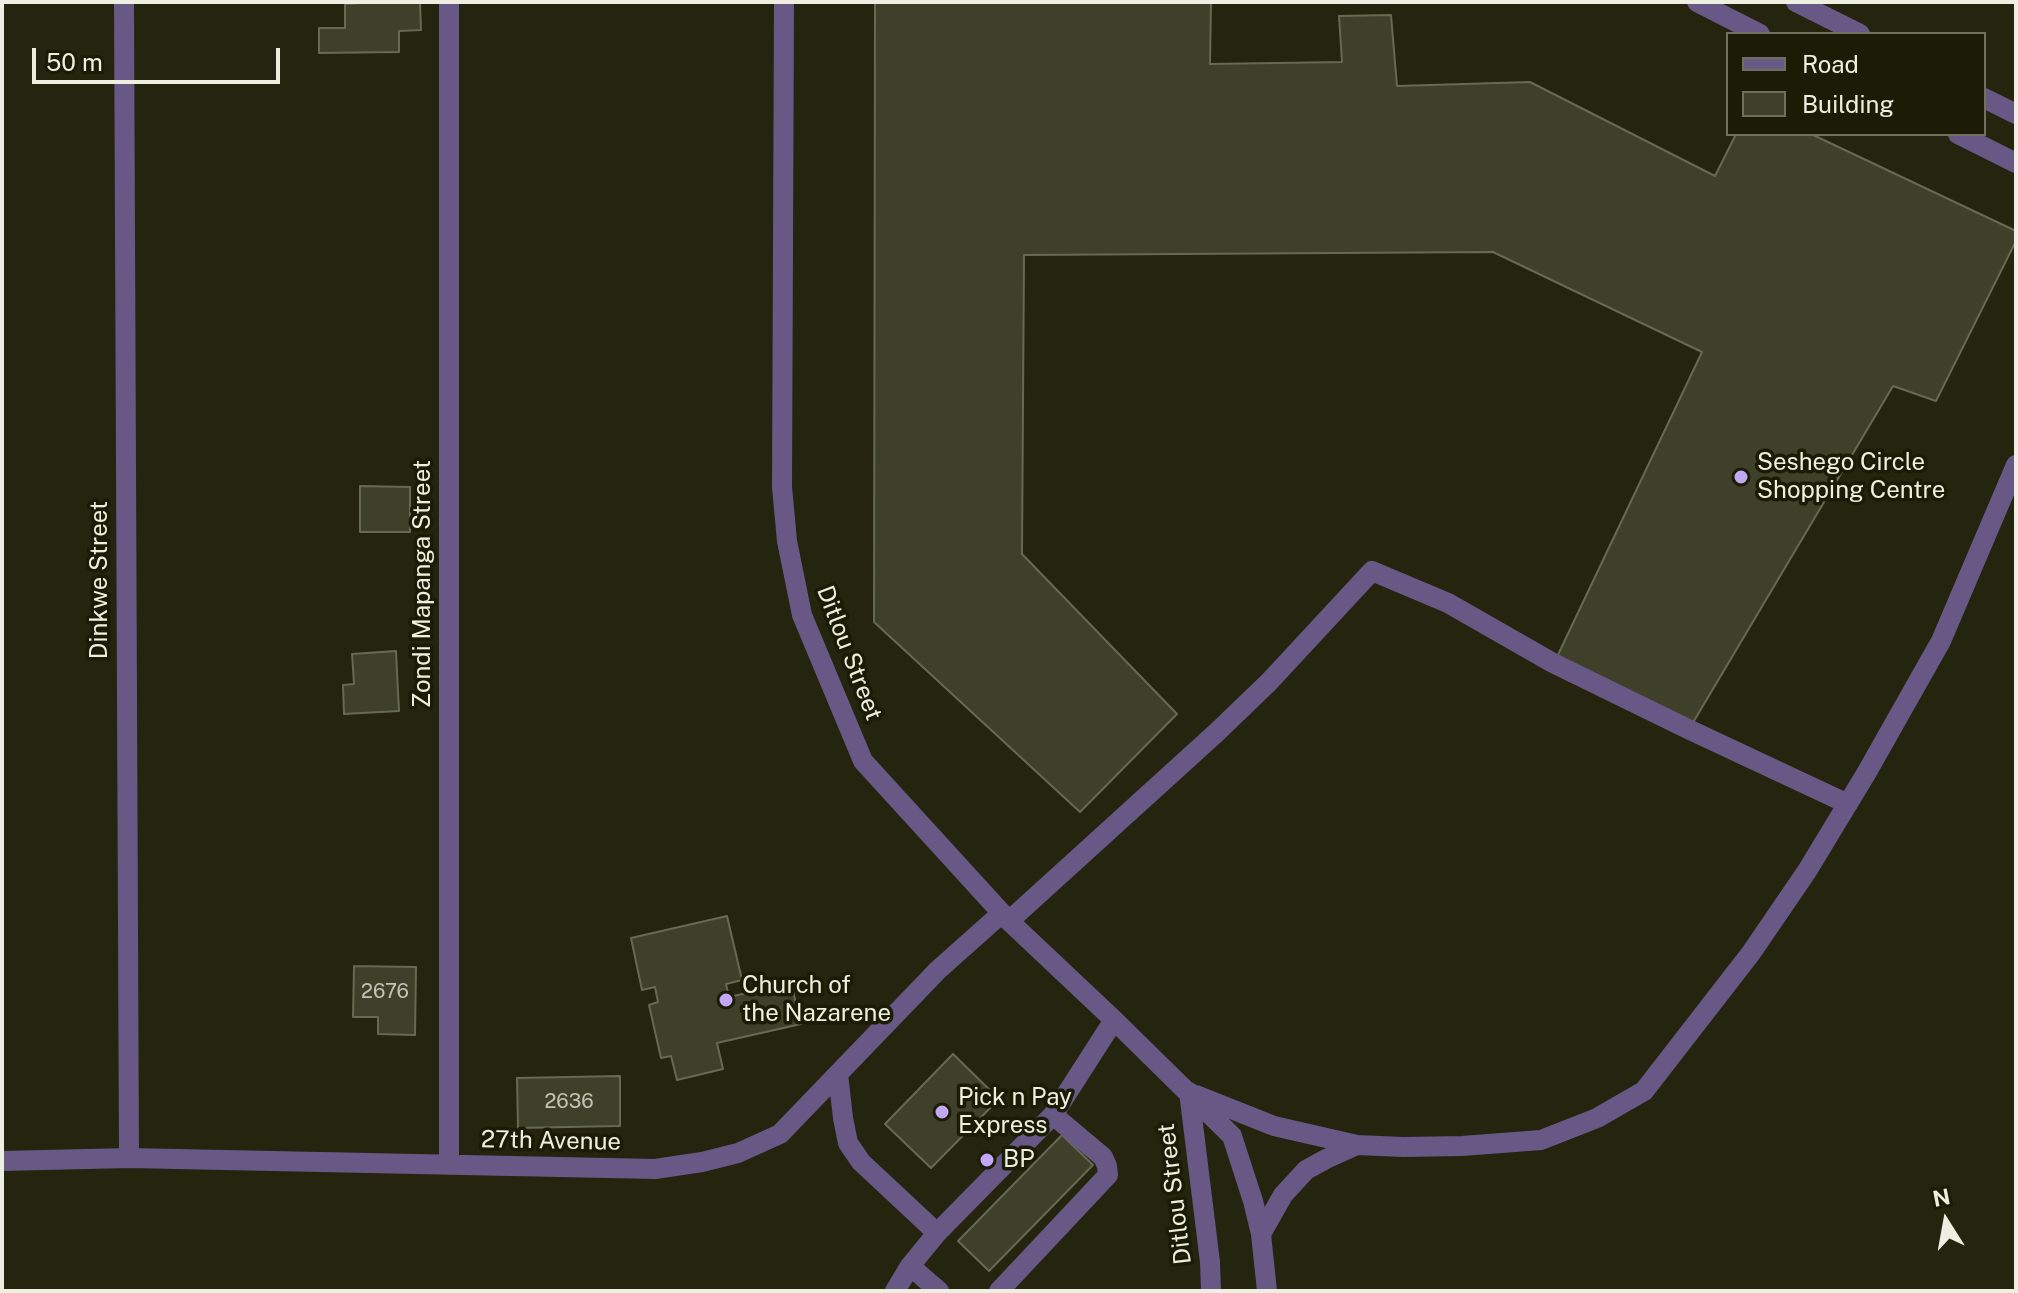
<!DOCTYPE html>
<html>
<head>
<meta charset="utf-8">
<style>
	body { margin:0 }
	#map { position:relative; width:2018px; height:1293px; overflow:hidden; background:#24240f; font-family:"Public Sans",sans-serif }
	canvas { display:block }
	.frame { position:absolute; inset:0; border:4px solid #eeefe1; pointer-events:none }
	.legend { position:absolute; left:1726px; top:32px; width:260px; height:104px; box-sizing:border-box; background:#1b1b06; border:2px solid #6f705e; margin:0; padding:10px 14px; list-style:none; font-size:24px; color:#eeefe1 }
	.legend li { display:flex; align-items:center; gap:16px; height:40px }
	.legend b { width:40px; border:2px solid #6f705e }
	.north { position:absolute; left:1906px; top:1181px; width:80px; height:80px; -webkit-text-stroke:6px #1b1b06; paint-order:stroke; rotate:349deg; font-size:22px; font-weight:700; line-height:32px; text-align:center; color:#eeefe1 }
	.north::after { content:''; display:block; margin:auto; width:28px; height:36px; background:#eeefe1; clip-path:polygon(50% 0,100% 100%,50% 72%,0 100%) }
	.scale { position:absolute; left:32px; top:48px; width:248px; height:36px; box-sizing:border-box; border:4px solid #eeefe1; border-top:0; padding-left:10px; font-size:24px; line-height:28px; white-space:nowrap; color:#eeefe1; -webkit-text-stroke:6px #1b1b06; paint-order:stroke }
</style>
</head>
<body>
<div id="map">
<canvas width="2018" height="1293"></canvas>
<div class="frame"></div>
<ul class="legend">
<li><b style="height:10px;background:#675886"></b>Road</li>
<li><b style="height:22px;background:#3f4029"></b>Building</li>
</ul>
<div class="north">N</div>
<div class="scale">50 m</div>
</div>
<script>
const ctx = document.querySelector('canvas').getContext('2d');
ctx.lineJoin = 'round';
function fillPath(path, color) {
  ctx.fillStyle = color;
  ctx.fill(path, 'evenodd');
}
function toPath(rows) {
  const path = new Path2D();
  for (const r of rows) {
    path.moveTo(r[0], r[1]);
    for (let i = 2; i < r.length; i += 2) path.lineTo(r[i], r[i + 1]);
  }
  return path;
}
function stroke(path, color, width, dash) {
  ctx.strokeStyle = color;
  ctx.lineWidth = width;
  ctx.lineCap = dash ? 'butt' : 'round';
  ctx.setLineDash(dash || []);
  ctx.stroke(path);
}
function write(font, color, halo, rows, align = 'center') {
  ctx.font = font + ' "Public Sans",sans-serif';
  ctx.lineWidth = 7;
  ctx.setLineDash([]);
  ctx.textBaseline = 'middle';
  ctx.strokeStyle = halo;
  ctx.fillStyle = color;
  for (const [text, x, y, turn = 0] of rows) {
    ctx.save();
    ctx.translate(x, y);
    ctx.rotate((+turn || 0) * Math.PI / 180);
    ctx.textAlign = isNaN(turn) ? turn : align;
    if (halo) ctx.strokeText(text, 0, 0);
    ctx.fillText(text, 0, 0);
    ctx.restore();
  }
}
const building = toPath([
	[379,2,420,2,421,30,399,31,399,52,319,53,319,28,345,28,345,4,379,2],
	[875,2,1211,2,1210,64,1342,62,1339,16,1391,15,1397,86,1530,82,1715,176,1736,134,1811,134,2016,231,2016,241,1936,401,1893,386,1691,726,1555,661,1702,352,1493,252,1024,255,1022,554,1177,714,1080,812,874,622,875,2],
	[360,486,410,487,410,532,360,532,360,486],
	[396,651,399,711,344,714,343,685,354,684,352,654,396,651],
	[727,916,742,980,726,984,729,997,791,983,801,1024,717,1043,723,1069,677,1080,671,1056,661,1058,649,1005,658,1002,655,987,642,990,631,938,727,916],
	[354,966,416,967,415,1035,378,1034,378,1017,353,1017,354,966],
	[953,1054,999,1099,931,1168,885,1124,953,1054],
	[620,1076,620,1126,518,1128,517,1078,620,1076],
	[1062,1135,1093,1165,989,1271,958,1241,1062,1135]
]);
fillPath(building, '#3f4029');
stroke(building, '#686951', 2);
stroke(toPath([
	[124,2,129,1158],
	[449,2,449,1165],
	[784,2,782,487,787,541,802,615,863,761,1009,921,1114,1020,1232,1136,1253,1201,1261,1234,1267,1291],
	[1697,2,1760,34],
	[1796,2,1860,34],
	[1984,98,2016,114],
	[1958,134,2016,163],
	[1009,921,1216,733,1269,682,1372,571,1448,603,1553,663,1688,729,1848,804],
	[838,1074,843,1118,848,1143,861,1162,937,1233],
	[1189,1092,1210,1262,1211,1291],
	[1196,1095,1274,1126,1357,1145,1403,1147,1462,1146,1541,1140,1597,1118,1644,1091,1751,953,1807,871,1867,772,1941,641,2016,465],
	[2,1161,129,1158,655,1169,702,1162,738,1153,780,1134,938,970,1002,913],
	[1261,1234,1283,1195,1306,1170,1326,1159,1357,1145],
	[910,1266,939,1291],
	[895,1291,910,1266,937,1233,1053,1115,1114,1020],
	[999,1291,1108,1175,1107,1166,1103,1157,1053,1115]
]), '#675886', 20);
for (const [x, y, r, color] of [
	[1741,477,8,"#c0a8f4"],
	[726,1000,8,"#c0a8f4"],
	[942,1112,8,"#c0a8f4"],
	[987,1160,8,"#c0a8f4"]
]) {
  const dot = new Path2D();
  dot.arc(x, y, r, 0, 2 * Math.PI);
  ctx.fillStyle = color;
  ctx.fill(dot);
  stroke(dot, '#1b1b06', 3);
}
write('20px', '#c2c3b3', null, [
	["2676",385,992],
	["2636",569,1102]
]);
write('24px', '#eeefe1', '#1b1b06', [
	["Seshego Circle",1757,463],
	["Shopping Centre",1757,491],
	["Church of",742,986],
	["the Nazarene",742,1014],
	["Pick n Pay",958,1098],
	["Express",958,1126],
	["BP",1003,1160]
], 'left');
write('24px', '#eeefe1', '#1b1b06', [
	["Dinkwe Street",100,580,-90],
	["Zondi Mapanga Street",423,584,-90],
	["Ditlou Street",849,653,69],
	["27th Avenue",551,1141,1],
	["Ditlou Street",1175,1194,-97]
]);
</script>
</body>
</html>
